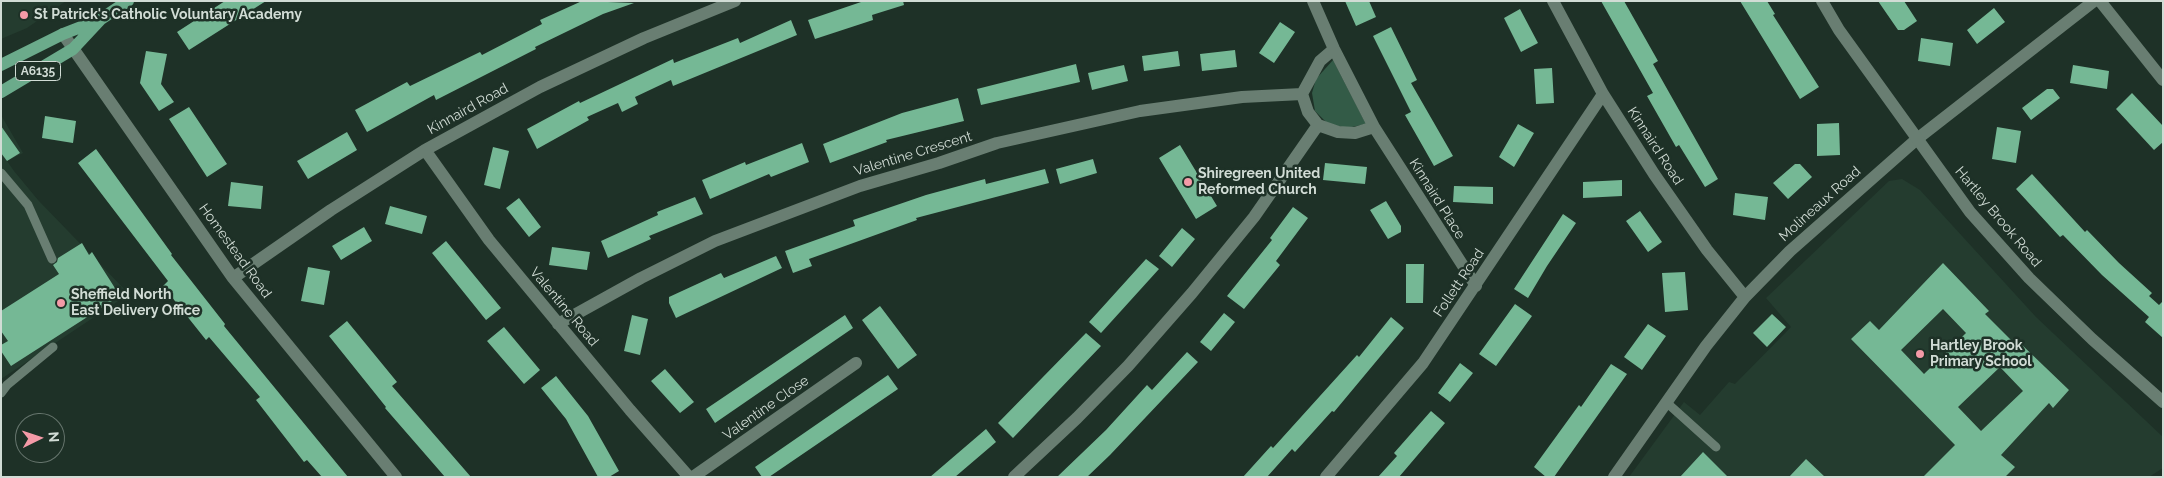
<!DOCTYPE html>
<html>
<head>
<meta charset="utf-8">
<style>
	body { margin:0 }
	#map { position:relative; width:2164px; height:478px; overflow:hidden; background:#1e3127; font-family:Raleway,sans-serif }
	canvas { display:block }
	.frame { position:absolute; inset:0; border:2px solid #d1dcd5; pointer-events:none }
	.north { position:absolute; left:15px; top:413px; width:50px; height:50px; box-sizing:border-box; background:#1e3127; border:1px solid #66756d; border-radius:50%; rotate:86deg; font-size:14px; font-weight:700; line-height:20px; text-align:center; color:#d1dcd5 }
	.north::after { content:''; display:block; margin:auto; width:18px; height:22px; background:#f49aa7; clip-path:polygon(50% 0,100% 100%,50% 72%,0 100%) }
</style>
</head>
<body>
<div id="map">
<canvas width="2164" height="478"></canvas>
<div class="frame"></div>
<div class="north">N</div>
</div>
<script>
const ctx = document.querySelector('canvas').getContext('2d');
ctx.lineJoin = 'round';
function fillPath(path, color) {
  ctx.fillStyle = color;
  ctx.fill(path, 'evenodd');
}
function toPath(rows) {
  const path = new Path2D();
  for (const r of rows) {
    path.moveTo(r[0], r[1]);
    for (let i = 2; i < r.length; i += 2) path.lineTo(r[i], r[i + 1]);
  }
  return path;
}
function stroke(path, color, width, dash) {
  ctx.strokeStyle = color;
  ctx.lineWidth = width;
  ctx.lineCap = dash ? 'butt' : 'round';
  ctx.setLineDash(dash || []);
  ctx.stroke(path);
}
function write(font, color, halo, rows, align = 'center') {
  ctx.font = font + ' Raleway,sans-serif';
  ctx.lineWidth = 5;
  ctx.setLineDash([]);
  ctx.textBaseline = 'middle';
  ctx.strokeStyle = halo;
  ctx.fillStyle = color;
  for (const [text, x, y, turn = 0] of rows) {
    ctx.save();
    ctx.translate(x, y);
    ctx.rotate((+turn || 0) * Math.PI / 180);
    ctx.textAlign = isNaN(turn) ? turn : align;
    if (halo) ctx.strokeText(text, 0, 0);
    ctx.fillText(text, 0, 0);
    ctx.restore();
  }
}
fillPath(toPath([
	[1,1,66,1,27,28,1,39],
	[1,115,23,153,7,161,14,171,38,200,129,294,1,379],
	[1902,179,1920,190,2036,317,2163,437,2163,468,2149,477,1629,477,1684,402,1700,415,1729,382,1735,384,1791,327,1766,298,1889,181]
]), '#243c2f');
fillPath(toPath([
	[1333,60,1366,124,1347,128,1328,124,1315,111,1312,93,1316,79]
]), '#335b47');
fillPath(toPath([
	[225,1,266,1,189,50,177,32],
	[582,1,634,3,603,14,535,47,536,49,436,100,434,95,367,132,355,110,407,82,410,86,480,52,482,55,542,24,540,20],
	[864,1,903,1,904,5,872,15,873,20,815,39,808,20],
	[1345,1,1369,1,1376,17,1356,26],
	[1601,1,1624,1,1658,61,1653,64,1718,179,1705,187,1679,145,1676,147,1647,96,1653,93],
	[1740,1,1767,1,1775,14,1773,15,1819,87,1800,99],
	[1878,1,1904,1,1917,21,1904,30,1898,30],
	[1994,8,2005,22,1977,44,1967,30],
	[1520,9,1538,43,1521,52,1504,18],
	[791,20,797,35,673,86,671,80,635,97,638,104,622,112,618,103,587,117,589,120,537,149,527,129,579,101,580,103,673,59,674,63,738,38,740,43],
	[1280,22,1295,32,1274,63,1259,53],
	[1391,27,1417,80,1411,83,1453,156,1434,166,1405,115,1411,112,1373,36],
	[1921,38,1953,43,1950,66,1918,61],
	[1235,50,1237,67,1202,71,1200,54],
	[146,51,167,54,161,84,174,102,159,111,140,83],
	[1178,51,1180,66,1144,71,1142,56],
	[1076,64,1080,82,981,105,977,89],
	[1124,65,1128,81,1092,90,1088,73],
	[2073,65,2109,71,2107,89,2070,83],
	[1552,68,1554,103,1536,104,1534,69],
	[2047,89,2053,89,2060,98,2031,120,2022,108],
	[2132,93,2163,126,2163,142,2154,150,2116,109],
	[958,98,964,121,886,140,887,142,830,163,823,144,902,113],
	[189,107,227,164,207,177,169,119],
	[45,116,76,121,73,143,42,138],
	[1839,123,1840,155,1817,156,1817,124],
	[1518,124,1534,133,1514,167,1499,157],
	[1,126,20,153,7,161,1,153],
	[1997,127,2021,131,2016,163,1992,159],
	[347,132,357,150,308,179,297,161],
	[802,143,809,162,771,177,769,174,710,199,702,180,745,162,746,165],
	[1180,145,1217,206,1196,219,1159,158],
	[493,147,509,151,500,189,484,185],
	[96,149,172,254,171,255,225,324,224,326,348,477,322,477,307,460,304,462,256,400,260,397,209,337,206,340,163,286,168,281,78,163],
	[1093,159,1097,173,1060,184,1056,169],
	[1325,163,1367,167,1365,184,1323,180],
	[1795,164,1800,164,1812,177,1788,199,1773,183],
	[1045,169,1049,183,916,218,917,220,809,259,812,266,793,273,785,251,855,226,853,220,926,195,970,183,985,179,986,184],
	[2032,174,2085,232,2087,230,2119,263,2152,293,2149,296,2159,305,2163,301,2163,338,2145,322,2149,317,2102,275,2063,235,2060,237,2016,189],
	[1622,180,1622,196,1583,198,1583,182],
	[231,182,263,186,261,209,228,206],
	[1454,186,1493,187,1493,204,1453,202],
	[1735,193,1768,197,1765,220,1733,215],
	[695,197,703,214,649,236,651,239,608,258,601,241,658,215,657,212],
	[519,198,541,227,529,237,506,208],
	[1386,201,1401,226,1401,232,1388,239,1370,210],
	[390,206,427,216,422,234,385,224],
	[1293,207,1308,218,1276,261,1280,265,1244,309,1227,296,1272,240,1270,238],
	[1640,211,1662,242,1648,252,1626,221],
	[1563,214,1576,223,1547,266,1528,298,1514,289],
	[364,227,372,241,341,260,332,246],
	[1182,228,1195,239,1172,267,1159,256],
	[446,241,501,308,486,320,432,253],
	[82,243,89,255,92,252,120,296,11,366,1,351,1,345,8,341,1,331,1,311,59,274,53,265,57,262,58,258],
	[552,247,590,252,587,270,549,265],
	[776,256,782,268,676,318,669,303,669,297,721,273,724,278],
	[1146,259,1159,269,1101,333,1089,322],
	[1943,263,1989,311,1985,314,2018,347,2021,344,2069,390,2053,408,2049,403,2001,455,2015,467,2005,477,1923,477,1955,445,1851,339,1870,321,1879,330],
	[1943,309,1966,333,1924,374,1901,350],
	[2000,367,2023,391,1981,431,1958,407],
	[1406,264,1424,264,1423,303,1406,303],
	[308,267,330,271,324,305,301,301],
	[1685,272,1688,310,1665,312,1662,273],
	[1515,304,1532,316,1496,366,1479,354],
	[880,306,917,355,898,369,862,320],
	[1224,313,1235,322,1211,351,1200,342],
	[1772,314,1786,327,1767,347,1753,333],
	[632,315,648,319,640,355,624,351],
	[845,315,853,328,715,423,706,409],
	[1391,317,1404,328,1334,412,1332,411,1295,452,1292,449,1267,477,1243,477,1271,446,1273,448,1357,355,1359,357],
	[347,321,397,382,392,386,471,477,445,477,385,408,386,407,329,336],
	[1648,324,1666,336,1642,370,1624,357],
	[504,327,540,370,524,384,487,341],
	[1086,333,1101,346,1013,438,998,423],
	[1187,352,1198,362,1110,455,1087,477,1057,477,1106,430,1147,385,1152,390],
	[1460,363,1473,373,1450,402,1438,393],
	[1611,364,1627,374,1554,477,1546,477,1534,467,1579,405,1581,407],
	[665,369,694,402,680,413,651,381],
	[888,375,898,389,769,477,762,477,755,467],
	[556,376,588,416,619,471,609,477,598,477,566,419,541,388],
	[1431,411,1445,423,1399,477,1378,477,1397,456,1394,453],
	[986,429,996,442,955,477,930,477],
	[1703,452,1728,477,1680,477],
	[1806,459,1825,477,1789,477]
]), '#75b895');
stroke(toPath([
	[1,173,28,205,52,259],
	[1,393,7,385,53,347],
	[1666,402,1716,447]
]), '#697e72', 9);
stroke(toPath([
	[1313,1,1334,49,1374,127,1476,286],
	[1553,1,1603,94,1654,174,1707,250,1745,297],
	[2100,1,2163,80],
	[63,34,233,278,396,477],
	[1334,49,1320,61,1302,94,1308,112,1318,125,1338,132,1355,133,1374,127],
	[425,150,489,240,630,410,689,477],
	[233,278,331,210,425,150,540,87,644,38,735,1],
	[558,324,641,278,715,241,860,186,939,163,997,143,1140,111,1242,97,1302,94],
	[693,477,856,363],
	[1014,477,1077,418,1128,366,1192,293,1254,217,1318,125],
	[1326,477,1423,363,1603,94],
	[1614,477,1706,346,1745,297,1790,251,1917,139,2094,1]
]), '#697e72', 12);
stroke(toPath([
	[1822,1,1839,30,1970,212,2029,278,2092,339,2163,402]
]), '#697e72', 12);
stroke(toPath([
	[1,65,63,34,99,20],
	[1,92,73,49,101,19,128,1]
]), '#6bab8b', 12);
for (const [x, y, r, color] of [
	[24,15,5,"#f49aa7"],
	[1188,182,5,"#f49aa7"],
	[61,303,5,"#f49aa7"],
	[1920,354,5,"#f49aa7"]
]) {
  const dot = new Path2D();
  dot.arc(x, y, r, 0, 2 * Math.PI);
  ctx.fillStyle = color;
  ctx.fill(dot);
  stroke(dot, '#1e3127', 2);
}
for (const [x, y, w] of [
	[38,71,45]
]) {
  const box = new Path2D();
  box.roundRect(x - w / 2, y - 9.5, w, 19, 4);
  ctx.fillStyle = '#1e3127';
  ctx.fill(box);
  stroke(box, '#d1dcd5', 1);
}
write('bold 12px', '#d1dcd5', null, [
	["A6135",38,71]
]);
write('bold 14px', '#d1dcd5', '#1e3127', [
	["St Patrick's Catholic Voluntary Academy",34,15],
	["Shiregreen United",1198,174],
	["Reformed Church",1198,190],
	["Sheffield North",71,295],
	["East Delivery Office",71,311],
	["Hartley Brook",1930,346],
	["Primary School",1930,362]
], 'left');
write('14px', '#d1dcd5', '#1e3127', [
	["Kinnaird Road",468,109,-29],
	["Kinnaird Road",1655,146,57],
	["Valentine Crescent",913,154,-17],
	["Kinnaird Place",1437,199,58],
	["Molineaux Road",1820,204,-42],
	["Hartley Brook Road",1998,217,50],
	["Homestead Road",235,251,54],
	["Follett Road",1459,283,-56],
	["Valentine Road",564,307,50],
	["Valentine Close",766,408,-35]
]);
</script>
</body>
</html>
